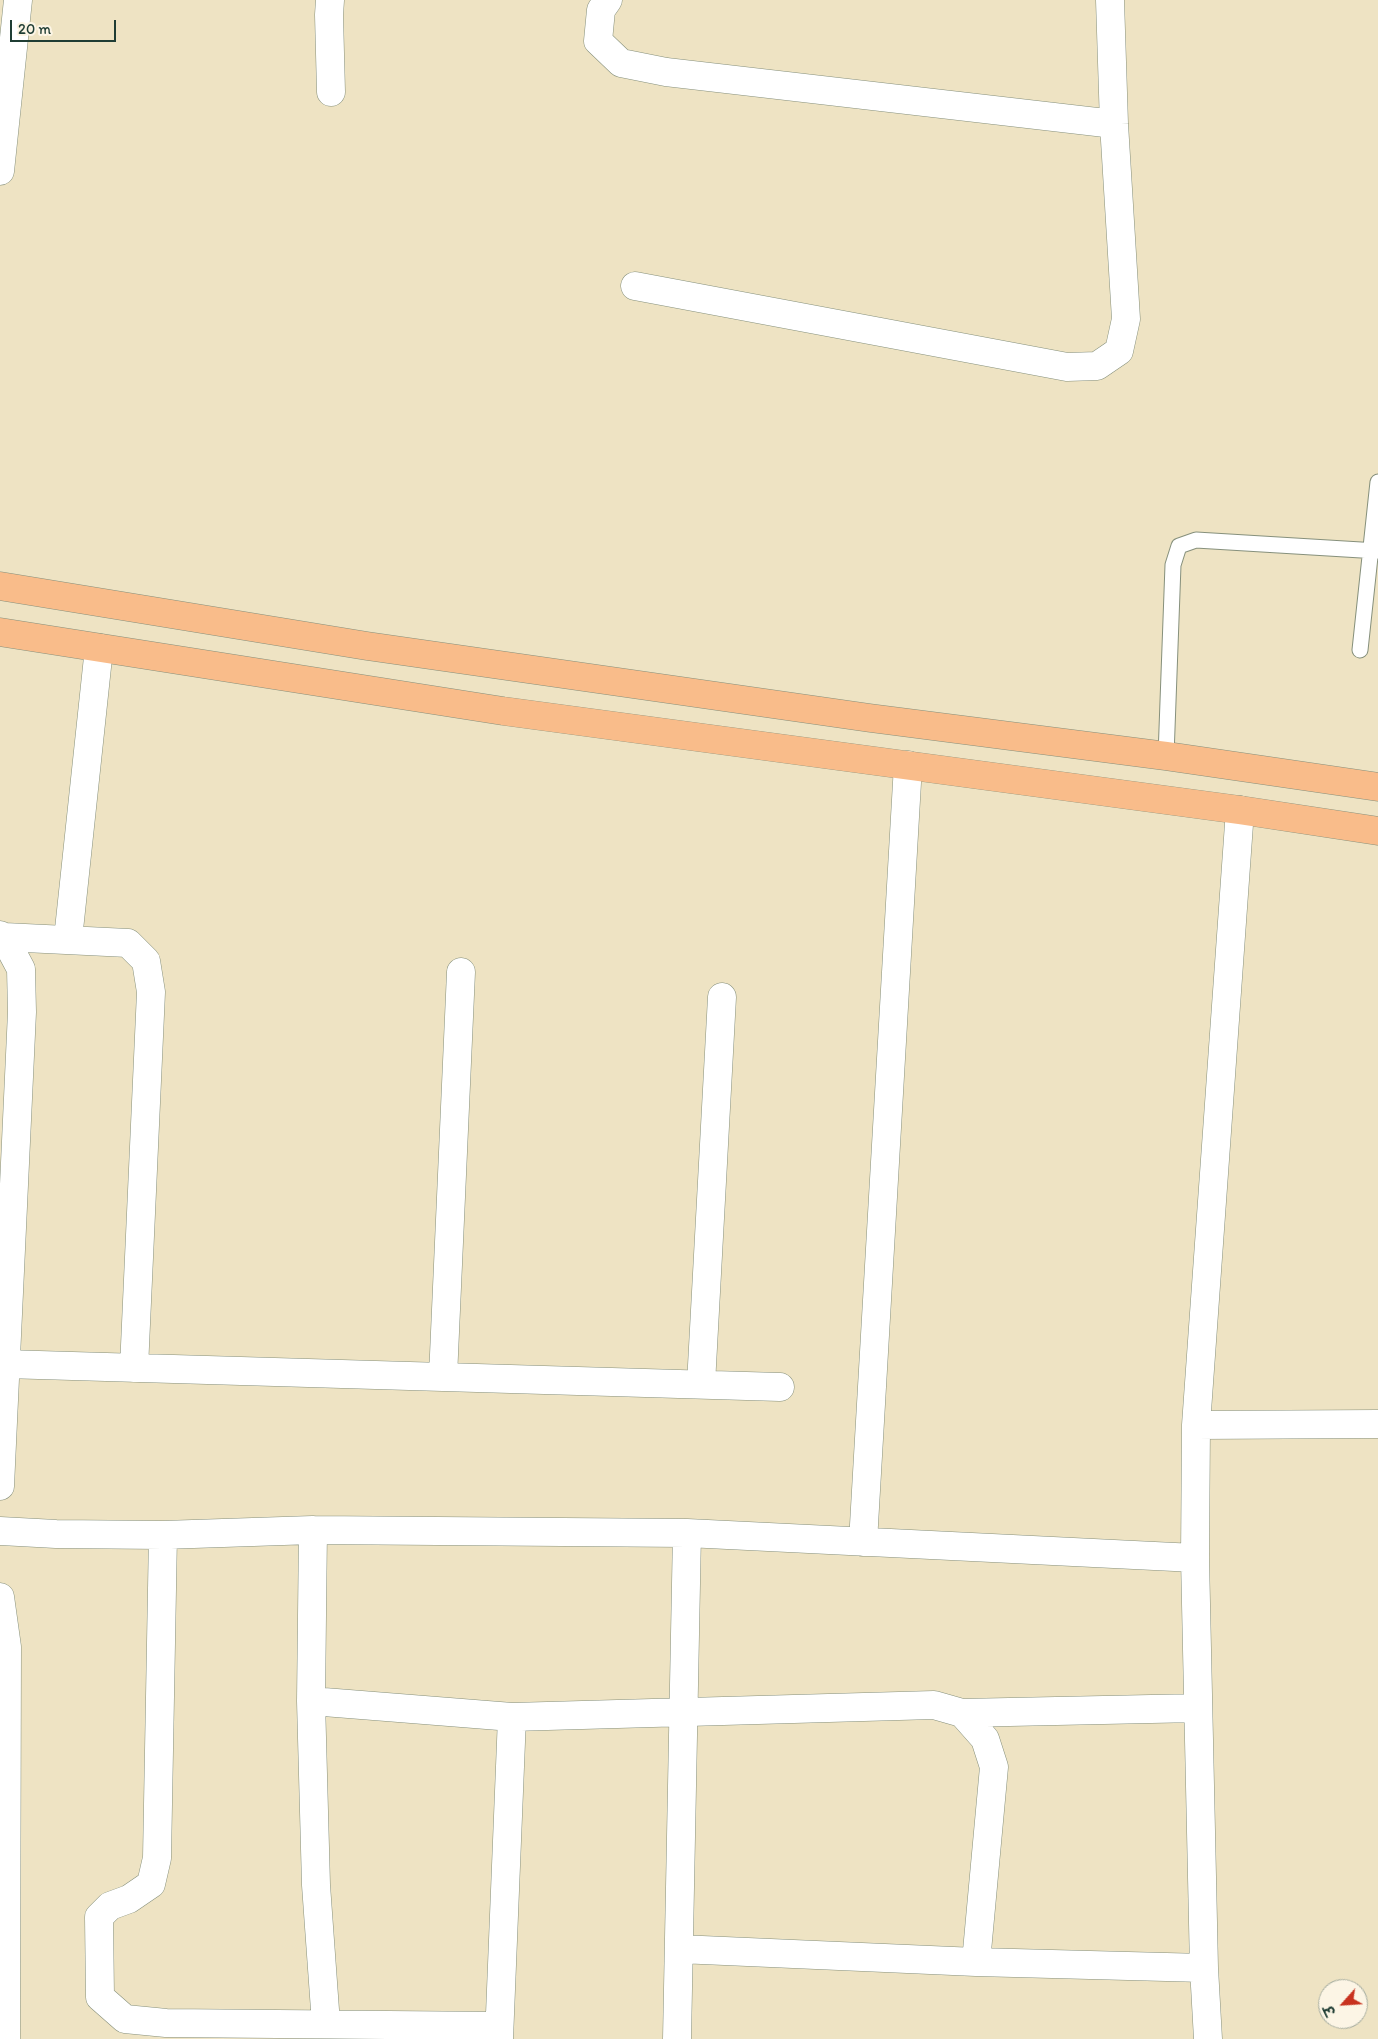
<!DOCTYPE html>
<html>
<head>
<meta charset="utf-8">
<style>
	body { margin:0 }
	#map { position:relative; width:1378px; height:2039px; overflow:hidden; background:#eee3c3; font-family:Itim,"Playpen Sans Deva",sans-serif }
	canvas { display:block }
	.north { position:absolute; left:1318px; top:1979px; width:50px; height:50px; box-sizing:border-box; background:#fcf5e5; border:1px solid #a4ab9e; border-radius:50%; rotate:244deg; font-size:14px; font-weight:700; line-height:20px; text-align:center; color:#1f3d34 }
	.north::after { content:''; display:block; margin:auto; width:18px; height:22px; background:#c8321e; clip-path:polygon(50% 0,100% 100%,50% 72%,0 100%) }
	.scale { position:absolute; left:10px; top:20px; width:106px; height:22px; box-sizing:border-box; border:2px solid #1f3d34; border-top:0; padding-left:6px; font-size:15px; line-height:18px; white-space:nowrap; color:#1f3d34; -webkit-text-stroke:4px #fcf5e5; paint-order:stroke }
</style>
</head>
<body>
<div id="map">
<canvas width="1378" height="2039"></canvas>
<div class="north">उ</div>
<div class="scale">20 m</div>
</div>
<script>
const ctx = document.querySelector('canvas').getContext('2d');
ctx.lineJoin = 'round';
function toPath(rows) {
  const path = new Path2D();
  for (const r of rows) {
    path.moveTo(r[0], r[1]);
    for (let i = 2; i < r.length; i += 2) path.lineTo(r[i], r[i + 1]);
  }
  return path;
}
function stroke(path, color, width, dash) {
  ctx.strokeStyle = color;
  ctx.lineWidth = width;
  ctx.lineCap = dash ? 'butt' : 'round';
  ctx.setLineDash(dash || []);
  ctx.stroke(path);
}
const lane = toPath([
	[1360,650,1378,482],
	[1166,756,1173,565,1179,546,1196,540,1378,551]
]);
const street = toPath([
	[330,0,329,15,331,92],
	[608,0,601,10,598,41,621,63,666,72,1114,124],
	[0,171,18,0],
	[635,286,1067,367,1097,366,1119,351,1126,319,1114,124,1110,0],
	[0,935,4,937,21,969,22,1012,0,1486],
	[4,937,128,943,146,961,151,992,134,1368],
	[68,939,99,648],
	[5,1364,780,1387],
	[443,1377,461,972],
	[701,1384,722,997],
	[1196,1425,1378,1424],
	[313,1530,311,1701,316,1885,326,2024],
	[0,1531,56,1534,163,1535,313,1530,687,1533,1195,1558],
	[163,1535,157,1858,151,1884,129,1899,110,1906,99,1917,100,1997,125,2019,166,2023,499,2026],
	[863,1542,908,765],
	[0,1597,7,1647,6,2039],
	[311,1701,512,1717,934,1705,962,1713,985,1739,994,1767,976,1962],
	[962,1713,1198,1708],
	[679,1949,976,1962,1204,1968],
	[499,2039,512,1717],
	[677,2039,687,1533],
	[1208,2039,1204,1968,1195,1558,1196,1425,1240,810]
]);
const primary = toPath([
	[0,586,367,646,870,718,1166,756,1378,787],
	[0,632,503,711,1240,810,1378,831]
]);
stroke(lane, '#86907c', 17);
stroke(street, '#86907c', 29);
stroke(primary, '#86907c', 29);
stroke(lane, '#fff', 15);
stroke(street, '#fff', 28);
stroke(primary, '#f9bc8a', 28);
</script>
</body>
</html>
